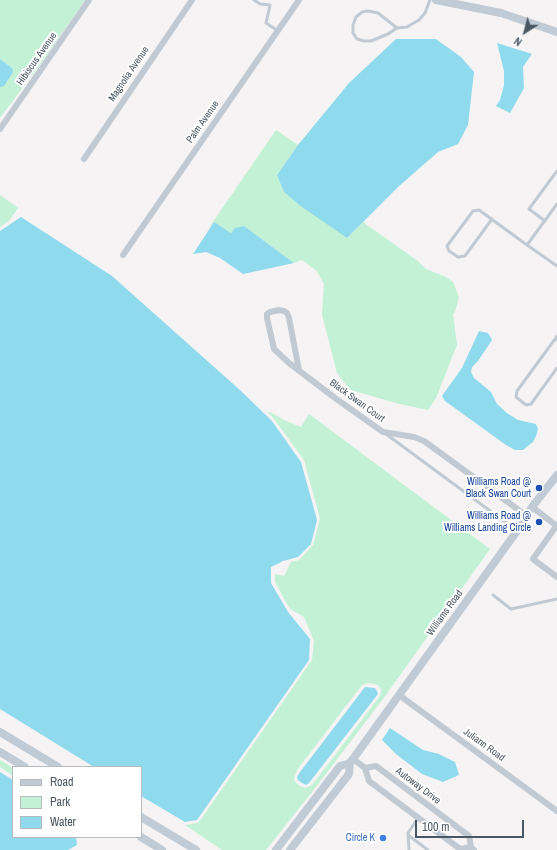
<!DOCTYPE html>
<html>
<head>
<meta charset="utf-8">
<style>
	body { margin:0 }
	#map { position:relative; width:557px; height:850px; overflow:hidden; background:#f5f3f3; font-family:"Archivo Narrow",sans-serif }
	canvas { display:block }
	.legend { position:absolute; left:12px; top:766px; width:130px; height:72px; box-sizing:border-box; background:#fff; border:1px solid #b7bbc0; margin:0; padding:5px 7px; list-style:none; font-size:12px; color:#4a5661 }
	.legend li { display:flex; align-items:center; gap:8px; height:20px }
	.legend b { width:20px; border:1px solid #b7bbc0 }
	.north { position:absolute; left:505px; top:12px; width:40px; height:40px; -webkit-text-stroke:3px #fff; paint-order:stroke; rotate:216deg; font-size:11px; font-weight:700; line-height:16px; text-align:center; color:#4a5661 }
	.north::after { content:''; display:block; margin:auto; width:14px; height:18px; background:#4a5661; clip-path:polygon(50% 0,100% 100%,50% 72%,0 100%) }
	.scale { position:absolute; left:415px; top:820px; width:109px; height:18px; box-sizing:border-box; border:2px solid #4a5661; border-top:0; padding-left:5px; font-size:12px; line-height:14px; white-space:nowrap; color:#4a5661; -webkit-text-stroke:3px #fff; paint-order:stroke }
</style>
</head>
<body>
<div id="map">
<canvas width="557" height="850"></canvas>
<ul class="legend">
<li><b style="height:5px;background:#c1cbd6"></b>Road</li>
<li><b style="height:11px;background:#c3f1d5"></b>Park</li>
<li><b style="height:11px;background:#90daee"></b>Water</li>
</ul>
<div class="north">N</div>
<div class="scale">100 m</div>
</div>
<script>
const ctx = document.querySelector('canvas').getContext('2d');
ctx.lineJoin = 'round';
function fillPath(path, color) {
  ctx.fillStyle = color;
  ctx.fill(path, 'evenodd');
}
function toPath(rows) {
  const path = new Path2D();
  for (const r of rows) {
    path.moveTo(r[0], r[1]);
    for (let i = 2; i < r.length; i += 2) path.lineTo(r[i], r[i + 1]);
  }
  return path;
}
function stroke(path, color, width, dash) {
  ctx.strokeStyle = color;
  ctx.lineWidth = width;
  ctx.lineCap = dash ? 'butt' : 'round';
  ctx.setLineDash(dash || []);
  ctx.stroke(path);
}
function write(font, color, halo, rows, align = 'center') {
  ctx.font = font + ' "Archivo Narrow",sans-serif';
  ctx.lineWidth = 4;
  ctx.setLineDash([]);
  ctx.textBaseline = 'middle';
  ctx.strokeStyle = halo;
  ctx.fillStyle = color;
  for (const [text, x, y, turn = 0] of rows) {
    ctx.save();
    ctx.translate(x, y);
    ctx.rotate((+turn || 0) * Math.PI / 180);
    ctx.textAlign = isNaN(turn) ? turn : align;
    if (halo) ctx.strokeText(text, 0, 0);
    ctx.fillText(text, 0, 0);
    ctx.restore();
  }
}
fillPath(toPath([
	[0,0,85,0,39,66,0,118,0,87,1,87,12,68,0,59],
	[276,130,298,145,277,175,347,238,363,222,419,262,426,269,446,277,453,282,459,297,455,312,453,314,457,345,436,398,428,410,400,404,350,390,337,373,322,315,324,284,317,271,302,260,294,263,244,226,231,233,214,222,206,232],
	[0,195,18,208,9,221,0,227],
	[268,412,270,412,284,420,301,427,309,414,490,549,383,699,312,792,266,850,222,850,185,825,197,823,199,822,312,660,314,641,304,617,290,609,275,582,275,574,284,576,291,562,299,560,313,545,320,519,304,460,274,419],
	[369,683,378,685,381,690,380,696,312,785,305,788,300,786,296,783,294,779,297,770,362,685],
	[0,760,13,768,13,776,0,767]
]), '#c3f1d5');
fillPath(toPath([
	[396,39,436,39,461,57,474,72,468,125,458,144,438,152,398,187,347,238,302,207,284,192,277,175,298,145,349,83],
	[497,43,532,54,523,67,524,88,510,113,496,106,500,100,504,85,504,71],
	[0,59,12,68,13,72,4,86,1,87,0,87],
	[21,217,112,276,241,391,272,421,301,462,317,520,311,544,298,557,283,561,271,567,271,583,288,612,310,639,309,660,197,820,185,822,141,796,141,767,94,767,0,709,0,231],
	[214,222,231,233,235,228,244,226,294,263,243,274,220,258,206,252,193,254],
	[479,331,488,333,492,340,478,361,472,367,471,372,474,378,491,392,497,404,507,413,518,420,536,424,538,429,536,436,533,442,523,450,515,450,506,445,445,401,442,396,462,368],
	[365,687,375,688,377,691,378,694,309,783,306,785,302,783,298,780,297,777,300,772],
	[390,728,423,750,439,754,455,762,459,775,443,782,422,774,396,754,382,740],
	[0,772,13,780,13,837,76,837,77,845,68,850,0,850]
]), '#90daee');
stroke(toPath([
	[254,0,260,4,270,5,266,23,278,31],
	[397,28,378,13,368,11,362,12,356,17,353,25,353,33,357,39,364,41,371,41,388,34,397,28,407,27,419,20,425,13,430,0],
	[492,219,465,256,458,257,449,251,447,246,473,211,479,210,527,245,557,266],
	[545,221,529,209,557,171],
	[527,245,557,204],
	[557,336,555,339,557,340],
	[555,339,517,391,516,397,526,405,531,404,557,368],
	[386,434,516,530],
	[493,595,511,609,557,599],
	[408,835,428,850],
	[409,850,408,833,418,818]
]), '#c1cad2', 3);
stroke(toPath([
	[0,129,89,0],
	[84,159,192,0],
	[123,255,299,0],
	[299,370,289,318,287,313,284,311,279,310,270,312,267,314,267,318,274,349,289,363,335,398,383,432,414,437,424,441,527,516],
	[532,507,557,526],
	[557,525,533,559,557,577],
	[399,695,557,811],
	[353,759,365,768,369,781,460,849,471,847],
	[365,768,376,766,469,836,471,847,474,850]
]), '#c1cad2', 6);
stroke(toPath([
	[436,0,501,13,557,32],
	[0,732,58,767],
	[0,752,25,767],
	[141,817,196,850],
	[141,837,162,850],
	[276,850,340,766,350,763],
	[290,850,349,774,350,763,353,759,517,531,532,507,557,475]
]), '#c1cbd6', 8);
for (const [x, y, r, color] of [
	[539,488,4,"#1a4fb4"],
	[539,522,4,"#1a4fb4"],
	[383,838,4,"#3f7fe0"]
]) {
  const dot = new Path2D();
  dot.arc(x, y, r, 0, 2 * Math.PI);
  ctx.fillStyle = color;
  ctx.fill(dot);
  stroke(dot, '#fff', 1.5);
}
write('10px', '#4a5661', '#fff', [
	["Hibiscus Avenue",37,59,-55],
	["Magnolia Avenue",129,74,-56],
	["Palm Avenue",203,122,-55],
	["Black Swan Court",357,401,36],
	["Williams Road",445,613,-54],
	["Juliann Road",484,745,36],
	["Autoway Drive",418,786,37]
]);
write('10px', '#164399', '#fff', [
	["Williams Road @",531,482],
	["Black Swan Court",531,494],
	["Williams Road @",531,516],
	["Williams Landing Circle",531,528]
], 'right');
write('10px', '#366cbe', '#fff', [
	["Circle K",375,838]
], 'right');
</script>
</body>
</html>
